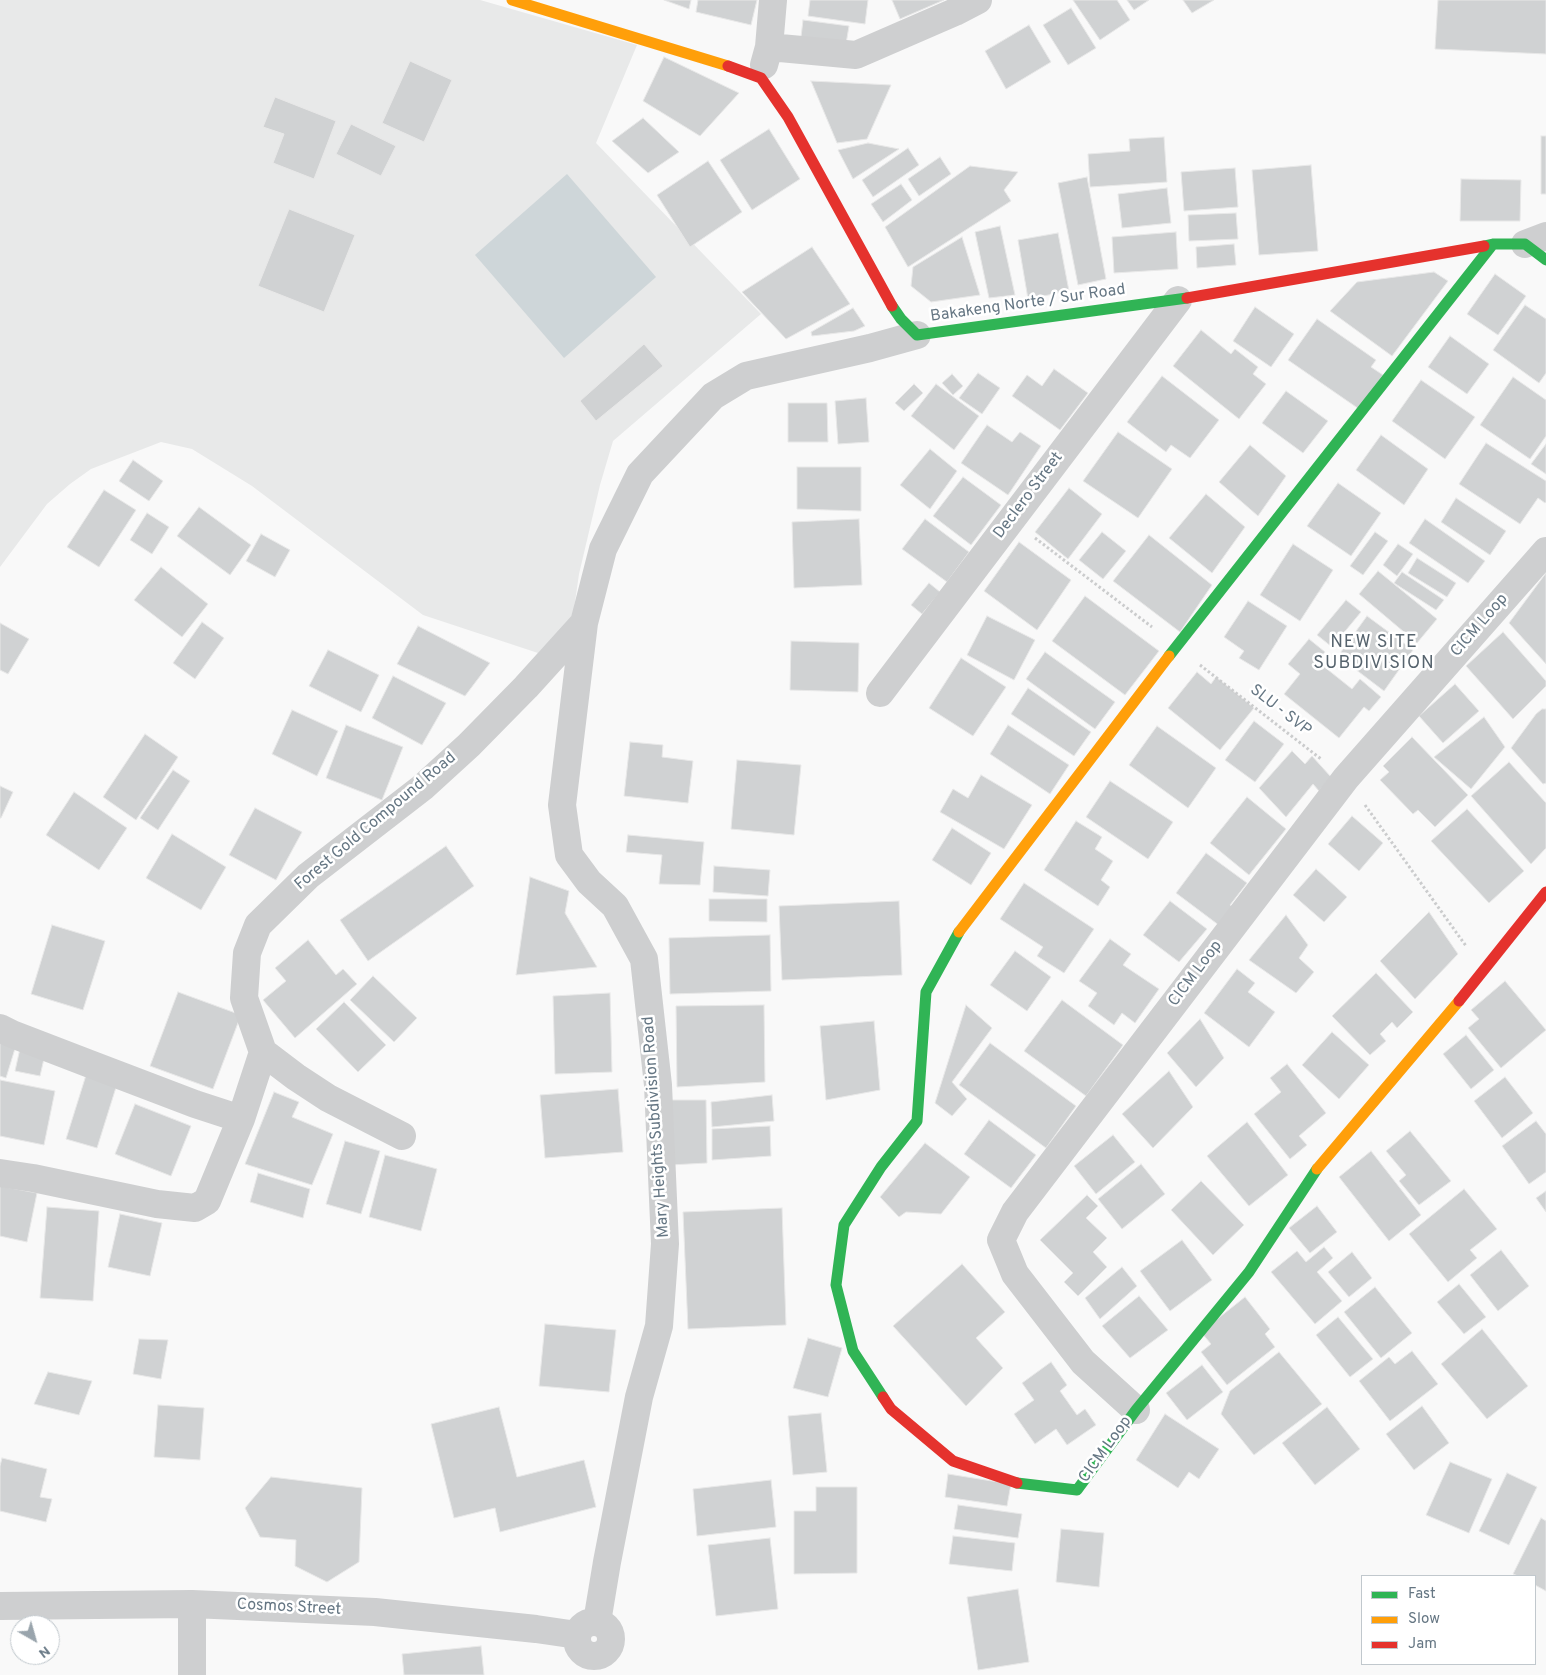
<!DOCTYPE html>
<html>
<head>
<meta charset="utf-8">
<style>
	body { margin:0 }
	#map { position:relative; width:1546px; height:1675px; overflow:hidden; background:#f9f9f9; font-family:Overpass,sans-serif }
	canvas { display:block }
	.legend { position:absolute; left:1361px; top:1575px; width:175px; height:90px; box-sizing:border-box; background:#fff; border:1px solid #c1c8cd; margin:0; padding:6px 9px; list-style:none; font-size:15px; color:#657683 }
	.legend li { display:flex; align-items:center; gap:10px; height:25px }
	.legend b { width:25px; border:1px solid #c1c8cd }
	.north { position:absolute; left:10px; top:1615px; width:50px; height:50px; box-sizing:border-box; background:#fff; border:1px solid #c1c8cd; border-radius:50%; rotate:142deg; font-size:14px; font-weight:700; line-height:20px; text-align:center; color:#657683 }
	.north::after { content:''; display:block; margin:auto; width:18px; height:22px; background:#99a4ac; clip-path:polygon(50% 0,100% 100%,50% 72%,0 100%) }
</style>
</head>
<body>
<div id="map">
<canvas width="1546" height="1675"></canvas>
<ul class="legend">
<li><b style="height:6px;background:#30b455"></b>Fast</li>
<li><b style="height:6px;background:#ff9f0a"></b>Slow</li>
<li><b style="height:6px;background:#e5322d"></b>Jam</li>
</ul>
<div class="north">N</div>
</div>
<script>
const ctx = document.querySelector('canvas').getContext('2d');
ctx.lineJoin = 'round';
function fillPath(path, color) {
  ctx.fillStyle = color;
  ctx.fill(path, 'evenodd');
}
function toPath(rows) {
  const path = new Path2D();
  for (const r of rows) {
    if (r.length === 3) {
      path.moveTo(r[0] + r[2], r[1]);
      path.arc(r[0], r[1], r[2], 0, 2 * Math.PI);
      continue;
    }
    path.moveTo(r[0], r[1]);
    for (let i = 2; i < r.length; i += 2) path.lineTo(r[i], r[i + 1]);
  }
  return path;
}
function stroke(path, color, width, dash) {
  ctx.strokeStyle = color;
  ctx.lineWidth = width;
  ctx.lineCap = dash ? 'butt' : 'round';
  ctx.setLineDash(dash || []);
  ctx.stroke(path);
}
function write(font, color, halo, rows, align = 'center') {
  ctx.font = font + ' Overpass,sans-serif';
  ctx.lineWidth = 5;
  ctx.setLineDash([]);
  ctx.textBaseline = 'middle';
  ctx.strokeStyle = halo;
  ctx.fillStyle = color;
  for (const [text, x, y, turn = 0] of rows) {
    ctx.save();
    ctx.translate(x, y);
    ctx.rotate((+turn || 0) * Math.PI / 180);
    ctx.textAlign = isNaN(turn) ? turn : align;
    if (halo) ctx.strokeText(text, 0, 0);
    ctx.fillText(text, 0, 0);
    ctx.restore();
  }
}
fillPath(toPath([
	[0,0,480,0,637,45,596,143,761,314,613,441,600,485,579,574,573,616,538,653,423,615,252,486,192,449,161,442,91,469,70,484,47,504,0,567]
]), '#e8e9e9');
fillPath(toPath([
	[567,174,656,277,564,358,475,255]
]), '#ced6d9');
const building = toPath([
	[664,0,691,0,689,9,664,0],
	[698,0,757,0,751,25,696,12,698,0],
	[810,0,868,0,865,24,808,16,810,0],
	[892,0,944,0,900,19,892,0],
	[1073,0,1117,0,1130,20,1100,40,1073,0],
	[1127,0,1149,0,1134,10,1127,0],
	[1183,0,1214,0,1192,13,1183,0],
	[1438,0,1546,0,1546,54,1435,49,1438,0],
	[1071,8,1096,48,1068,65,1043,25,1071,8],
	[803,20,849,26,846,44,801,37,803,20],
	[1029,25,1051,62,1006,89,985,51,1029,25],
	[664,57,739,93,700,136,643,101,664,57],
	[410,61,452,80,424,142,382,123,410,61],
	[811,81,891,85,867,139,837,143,811,81],
	[275,97,336,121,314,179,273,163,284,134,263,127,275,97],
	[643,118,679,152,648,173,612,141,643,118],
	[351,124,396,146,381,176,336,154,351,124],
	[769,129,800,179,752,210,720,160,769,129],
	[1541,136,1546,136,1546,194,1541,194,1541,136],
	[1164,137,1167,182,1090,187,1088,154,1130,151,1129,139,1164,137],
	[868,143,899,149,853,179,838,150,868,143],
	[908,148,919,165,873,197,862,180,908,148],
	[940,157,951,174,919,196,908,179,940,157],
	[708,161,742,212,690,247,657,195,708,161],
	[1311,165,1318,251,1259,255,1252,170,1311,165],
	[970,166,1018,172,1004,190,1011,201,908,267,885,227,970,166],
	[1235,168,1238,207,1184,211,1181,172,1235,168],
	[1087,177,1106,279,1078,285,1058,183,1087,177],
	[1461,179,1521,180,1520,221,1460,221,1461,179],
	[901,184,912,200,883,222,871,204,901,184],
	[1167,188,1171,223,1122,228,1118,194,1167,188],
	[289,209,355,235,324,312,258,286,289,209],
	[1236,213,1238,239,1189,241,1188,215,1236,213],
	[1000,226,1015,295,989,298,975,232,1000,226],
	[1176,232,1178,269,1114,273,1112,237,1176,232],
	[1058,233,1069,291,1028,299,1018,240,1058,233],
	[962,237,980,295,931,302,911,286,913,267,962,237],
	[1234,244,1236,265,1197,268,1196,247,1234,244],
	[812,247,850,304,786,339,742,292,812,247],
	[1434,272,1448,281,1392,356,1330,311,1357,282,1434,272],
	[1495,274,1526,296,1498,335,1467,314,1495,274],
	[1525,305,1546,319,1546,373,1539,383,1493,350,1525,305],
	[1255,307,1294,334,1271,367,1233,341,1255,307],
	[853,308,865,326,854,331,812,336,811,332,853,308],
	[1317,319,1376,360,1371,367,1383,375,1359,409,1288,360,1317,319],
	[1201,330,1231,354,1235,349,1258,367,1253,374,1266,384,1239,419,1173,366,1201,330],
	[1450,336,1489,364,1467,394,1428,367,1450,336],
	[644,344,663,366,596,421,580,401,644,344],
	[1054,369,1088,393,1060,430,1012,396,1027,375,1042,386,1054,369],
	[978,373,1000,388,982,414,959,398,978,373],
	[952,374,963,386,953,395,942,383,952,374],
	[1162,376,1219,420,1190,458,1171,445,1166,452,1127,422,1162,376],
	[1513,377,1546,400,1546,436,1530,459,1480,425,1513,377],
	[1421,380,1475,417,1445,459,1392,421,1421,380],
	[914,384,923,393,904,411,895,403,914,384],
	[936,384,979,416,954,450,911,416,936,384],
	[1286,391,1328,421,1303,453,1262,423,1286,391],
	[866,398,869,442,838,444,835,401,866,398],
	[788,403,827,403,828,442,788,442,788,403],
	[987,425,1012,442,1020,432,1041,446,1008,495,961,463,987,425],
	[1118,432,1172,469,1138,518,1083,481,1118,432],
	[1381,435,1428,469,1404,505,1356,470,1381,435],
	[1486,443,1546,481,1546,502,1545,503,1538,498,1520,524,1459,484,1486,443],
	[1546,444,1546,474,1531,464,1546,444],
	[1250,445,1286,476,1258,516,1219,482,1250,445],
	[930,449,957,471,930,509,900,485,930,449],
	[133,460,163,481,149,501,119,481,133,460],
	[797,467,861,467,861,511,797,509,797,467],
	[963,477,1001,505,971,545,933,516,963,477],
	[1338,483,1381,513,1351,556,1307,526,1338,483],
	[1069,488,1102,514,1068,559,1035,532,1069,488],
	[104,490,136,510,99,567,67,547,104,490],
	[1206,494,1245,527,1212,573,1169,538,1206,494],
	[1456,498,1506,531,1490,555,1441,522,1456,498],
	[199,507,251,545,230,575,177,536,199,507],
	[147,513,169,527,152,554,130,540,147,513],
	[859,519,862,585,794,588,792,522,859,519],
	[925,519,969,552,947,582,902,549,925,519],
	[1425,519,1485,561,1468,583,1409,543,1425,519],
	[1102,532,1126,551,1103,579,1079,560,1102,532],
	[1375,532,1388,541,1363,575,1350,566,1375,532],
	[261,534,290,550,275,577,246,561,261,534],
	[1149,535,1212,585,1180,632,1113,581,1149,535],
	[1019,542,1071,580,1037,630,984,591,1019,542],
	[1293,544,1333,570,1300,621,1260,595,1293,544],
	[1398,544,1413,554,1397,576,1383,565,1398,544],
	[1417,558,1456,583,1447,597,1408,573,1417,558],
	[161,567,208,604,182,637,134,600,161,567],
	[1378,571,1437,619,1417,643,1359,594,1378,571],
	[1402,572,1444,600,1436,610,1394,583,1402,572],
	[1546,573,1546,664,1509,623,1546,573],
	[929,583,940,592,922,614,911,605,929,583],
	[1085,596,1159,651,1125,695,1052,641,1085,596],
	[1346,600,1361,612,1332,647,1317,635,1346,600],
	[1248,601,1287,626,1259,670,1239,658,1244,651,1224,637,1248,601],
	[987,616,1035,640,1014,680,967,655,987,616],
	[1367,616,1413,650,1384,691,1338,656,1367,616],
	[202,622,224,638,195,679,173,663,202,622],
	[0,623,29,639,8,674,0,670,0,623],
	[418,626,490,663,465,696,397,664,418,626],
	[1503,632,1546,681,1546,686,1513,719,1466,666,1503,632],
	[1309,639,1325,652,1317,661,1352,689,1360,679,1381,697,1369,711,1364,707,1339,738,1284,694,1300,674,1288,664,1309,639],
	[791,641,859,643,858,692,790,690,791,641],
	[328,650,379,675,361,712,309,686,328,650],
	[1045,652,1115,702,1095,729,1026,679,1045,652],
	[961,658,1006,687,973,736,929,708,961,658],
	[1197,672,1211,684,1216,677,1254,708,1220,750,1168,708,1197,672],
	[393,676,446,703,422,745,372,718,393,676],
	[1455,684,1479,711,1443,743,1419,716,1455,684],
	[1028,688,1091,732,1074,756,1011,714,1028,688],
	[1542,709,1546,709,1546,783,1543,784,1511,748,1536,714,1542,709],
	[292,710,338,731,317,776,272,754,292,710],
	[1484,717,1505,747,1471,789,1434,757,1484,717],
	[1254,721,1284,744,1255,782,1225,760,1254,721],
	[346,725,403,747,382,800,326,778,346,725],
	[1008,725,1069,765,1050,794,990,754,1008,725],
	[1157,726,1216,768,1188,808,1129,765,1157,726],
	[145,734,178,757,136,820,103,797,145,734],
	[1412,737,1468,795,1435,827,1418,810,1413,814,1380,780,1389,772,1383,766,1412,737],
	[630,742,663,745,662,757,693,761,688,803,624,796,630,742],
	[1292,751,1305,764,1312,756,1331,777,1319,791,1313,784,1286,817,1259,788,1292,751],
	[737,760,801,765,794,835,731,829,737,760],
	[1509,762,1546,803,1546,848,1531,864,1471,796,1509,762],
	[173,770,190,781,158,830,140,818,173,770],
	[981,775,1032,805,1004,849,940,812,953,789,968,798,981,775],
	[1110,781,1173,822,1148,859,1086,817,1110,781],
	[0,786,13,792,1,818,0,818,0,786],
	[74,792,127,828,99,870,46,835,74,792],
	[1247,797,1286,829,1249,875,1210,843,1247,797],
	[255,808,302,832,276,880,229,855,255,808],
	[1467,809,1524,871,1489,903,1431,841,1467,809],
	[1352,816,1383,843,1359,871,1328,844,1352,816],
	[1076,821,1102,837,1095,849,1113,861,1101,880,1110,887,1098,906,1044,870,1076,821],
	[952,828,991,853,971,885,932,860,952,828],
	[172,834,226,867,201,910,146,878,172,834],
	[628,835,704,842,700,885,659,884,662,855,626,852,628,835],
	[446,846,474,886,368,961,340,920,446,846],
	[1206,853,1247,883,1230,905,1238,911,1224,929,1176,893,1206,853],
	[714,866,770,870,768,896,713,892,714,866],
	[1316,869,1347,897,1324,922,1293,895,1316,869],
	[530,877,569,891,565,913,597,967,516,975,530,877],
	[1024,883,1094,929,1064,973,1037,956,1043,947,1000,919,1024,883],
	[709,899,767,899,767,922,709,921,709,899],
	[899,901,902,975,782,980,779,906,899,901],
	[1170,901,1207,929,1179,962,1143,935,1170,901],
	[1429,912,1458,954,1415,999,1380,961,1429,912],
	[1286,915,1308,945,1299,958,1314,972,1296,993,1249,960,1286,915],
	[52,925,105,941,83,1010,31,994,52,925],
	[770,935,771,991,670,994,669,938,770,935],
	[1110,939,1131,954,1123,965,1159,989,1135,1023,1122,1013,1114,1025,1088,1006,1097,993,1079,981,1110,939],
	[308,940,336,975,343,969,357,984,295,1038,263,1000,286,981,275,968,308,940],
	[1015,951,1051,977,1027,1011,990,985,1015,951],
	[1237,969,1255,983,1248,992,1275,1012,1249,1047,1204,1013,1237,969],
	[1376,973,1413,1012,1397,1028,1392,1022,1380,1034,1386,1041,1370,1055,1332,1016,1376,973],
	[373,976,417,1018,394,1042,350,1000,373,976],
	[1505,981,1546,1030,1501,1068,1468,1028,1479,1019,1471,1010,1505,981],
	[178,992,241,1015,213,1089,150,1066,178,992],
	[610,993,612,1072,555,1074,553,996,610,993],
	[1062,1000,1123,1045,1086,1096,1024,1051,1062,1000],
	[344,1002,386,1045,358,1072,316,1029,344,1002],
	[764,1005,765,1082,677,1087,676,1006,764,1005],
	[966,1005,992,1028,952,1082,967,1099,952,1116,935,1103,966,1005],
	[1200,1019,1224,1058,1196,1087,1167,1053,1200,1019],
	[874,1021,880,1090,826,1100,820,1026,874,1021],
	[1332,1032,1369,1065,1339,1099,1302,1065,1332,1032],
	[1466,1035,1494,1070,1471,1089,1443,1054,1466,1035],
	[0,1037,17,1042,6,1078,0,1076,0,1037],
	[990,1043,1076,1106,1046,1148,959,1085,990,1043],
	[21,1044,46,1050,40,1076,15,1071,21,1044],
	[1287,1064,1326,1113,1299,1136,1307,1145,1290,1159,1254,1114,1281,1092,1270,1078,1287,1064],
	[1169,1071,1193,1107,1153,1148,1122,1114,1169,1071],
	[87,1072,118,1081,97,1148,66,1139,87,1072],
	[1505,1077,1533,1113,1502,1138,1474,1101,1505,1077],
	[0,1080,55,1091,44,1145,0,1136,0,1080],
	[618,1089,623,1152,545,1158,540,1095,618,1089],
	[274,1092,299,1102,292,1117,333,1134,312,1185,245,1164,274,1092],
	[772,1095,774,1121,712,1127,711,1102,772,1095],
	[669,1100,706,1100,707,1163,670,1165,669,1100],
	[135,1104,191,1126,171,1176,115,1154,135,1104],
	[989,1120,1036,1155,1011,1188,964,1154,989,1120],
	[1536,1121,1546,1134,1546,1172,1529,1184,1502,1146,1536,1121],
	[1247,1122,1288,1175,1249,1206,1207,1156,1247,1122],
	[770,1126,771,1156,712,1160,712,1129,770,1126],
	[1410,1131,1451,1181,1419,1205,1399,1181,1406,1175,1386,1151,1410,1131],
	[1113,1135,1135,1162,1096,1194,1074,1166,1113,1135],
	[345,1141,380,1151,361,1214,326,1204,345,1141],
	[925,1143,970,1177,941,1214,906,1212,899,1217,880,1197,925,1143],
	[1371,1151,1421,1215,1389,1241,1339,1177,1371,1151],
	[385,1155,437,1169,421,1231,369,1217,385,1155],
	[1141,1164,1165,1194,1122,1229,1098,1199,1141,1164],
	[258,1173,310,1189,303,1218,250,1202,258,1173],
	[1201,1181,1244,1225,1213,1255,1171,1210,1201,1181],
	[0,1186,37,1193,27,1242,0,1236,0,1186],
	[1464,1189,1497,1229,1470,1250,1477,1258,1448,1282,1409,1234,1464,1189],
	[1546,1191,1546,1212,1536,1198,1546,1191],
	[1087,1195,1098,1206,1086,1218,1107,1238,1093,1252,1107,1267,1078,1296,1064,1282,1073,1273,1040,1240,1087,1195],
	[1317,1206,1337,1232,1310,1253,1289,1228,1317,1206],
	[47,1207,99,1211,93,1301,40,1298,47,1207],
	[782,1208,786,1325,688,1329,683,1212,782,1208],
	[120,1214,162,1223,150,1276,108,1267,120,1214],
	[1182,1240,1212,1280,1170,1311,1140,1271,1182,1240],
	[1324,1247,1333,1258,1317,1272,1342,1301,1315,1324,1271,1272,1297,1251,1306,1262,1324,1247],
	[1501,1250,1529,1286,1498,1311,1470,1275,1501,1250],
	[1352,1252,1372,1278,1349,1297,1328,1272,1352,1252],
	[962,1264,1005,1312,976,1338,1003,1368,966,1406,893,1326,962,1264],
	[1122,1267,1137,1286,1100,1319,1085,1298,1122,1267],
	[1459,1284,1486,1317,1464,1334,1437,1302,1459,1284],
	[1375,1287,1412,1333,1381,1358,1344,1312,1375,1287],
	[1139,1296,1168,1330,1130,1358,1102,1326,1139,1296],
	[1245,1297,1270,1329,1265,1334,1275,1347,1227,1385,1201,1352,1211,1344,1201,1332,1245,1297],
	[1338,1317,1373,1359,1350,1377,1316,1335,1338,1317],
	[545,1324,616,1330,609,1392,539,1386,545,1324],
	[1482,1329,1528,1386,1487,1419,1441,1364,1482,1329],
	[808,1338,842,1348,828,1397,793,1388,808,1338],
	[139,1339,168,1340,161,1379,133,1374,139,1339],
	[1412,1351,1438,1384,1390,1421,1359,1381,1389,1357,1395,1364,1412,1351],
	[1279,1352,1322,1404,1254,1455,1221,1414,1230,1391,1279,1352],
	[1051,1362,1067,1385,1060,1391,1077,1415,1085,1409,1096,1425,1067,1445,1056,1429,1035,1444,1014,1414,1034,1400,1022,1383,1051,1362],
	[1202,1365,1223,1392,1187,1420,1166,1393,1202,1365],
	[48,1372,92,1381,79,1415,34,1404,48,1372],
	[158,1405,204,1408,200,1460,154,1457,158,1405],
	[1422,1406,1449,1443,1414,1470,1386,1434,1422,1406],
	[499,1407,517,1477,584,1460,596,1507,500,1532,495,1508,454,1518,431,1424,499,1407],
	[1327,1407,1360,1449,1315,1485,1282,1443,1327,1407],
	[821,1413,827,1472,793,1475,788,1416,821,1413],
	[1165,1414,1219,1449,1199,1479,1189,1472,1178,1488,1136,1460,1165,1414],
	[2,1458,47,1469,40,1497,52,1499,46,1522,0,1511,0,1466,2,1458],
	[1450,1462,1492,1479,1469,1533,1426,1515,1450,1462],
	[1507,1473,1537,1487,1509,1545,1479,1531,1507,1473],
	[948,1474,1011,1484,1007,1506,945,1497,948,1474],
	[271,1477,362,1488,359,1562,327,1582,295,1566,296,1540,260,1537,245,1508,271,1477],
	[771,1480,776,1527,697,1536,693,1489,771,1480],
	[816,1487,857,1487,857,1573,794,1574,794,1511,816,1511,816,1487],
	[958,1505,1022,1514,1018,1538,954,1529,958,1505],
	[1541,1518,1546,1521,1546,1591,1535,1585,1535,1576,1518,1576,1513,1574,1541,1518],
	[1061,1529,1104,1533,1099,1587,1056,1582,1061,1529],
	[953,1536,1015,1543,1012,1571,949,1564,953,1536],
	[770,1538,778,1609,716,1616,708,1545,770,1538],
	[1018,1589,1029,1662,978,1670,967,1597,1018,1589],
	[481,1646,484,1675,404,1675,402,1654,481,1646]
]);
fillPath(building, '#d0d2d3');
stroke(building, '#e8e8e8', 1);
stroke(toPath([
	[1035,538,1152,627],
	[1200,665,1321,759],
	[1365,805,1466,946]
]), '#cbcccd', 3, [2.5, 2.5]);
stroke(toPath([
	[769,47,856,55,955,12,978,0],
	[764,65,769,47,773,0],
	[1525,244,1546,236],
	[880,693,1178,300],
	[0,1028,12,1034,90,1064,195,1104,241,1119],
	[263,1052,296,1077,328,1098,402,1136],
	[0,1173,33,1178,157,1204,195,1208,207,1201,241,1119,263,1052,244,998,247,953,258,925,308,876,423,787,469,745,526,687,584,623],
	[1136,1410,1083,1362,1015,1274,1001,1240,1015,1212,1346,778,1546,551],
	[192,1604,192,1675],
	[0,1606,192,1604,375,1612,536,1629,577,1635],
	[597,1622,607,1562,639,1397,659,1326,665,1244,658,1085,644,959,615,906,589,882,569,855,562,805,584,623,603,549,640,474,713,396,746,376,870,348,917,335],
	[594,1639,17]
]), '#cecfd0', 28);
stroke(toPath([
	[1484,246,1493,244,1525,244,1546,260],
	[892,306,901,319,917,335,1187,298],
	[1169,656,1493,244],
	[883,1397,853,1351,836,1285,844,1225,881,1167,917,1121,926,992,959,932],
	[1017,1483,1077,1490,1136,1410,1249,1272,1317,1169]
]), '#30b455', 11);
stroke(toPath([
	[512,0,728,66],
	[959,932,1169,656],
	[1317,1169,1459,1001]
]), '#ff9f0a', 11);
stroke(toPath([
	[728,66,761,78,788,117,892,306],
	[1187,298,1484,246],
	[1459,1001,1546,892],
	[883,1397,891,1409,953,1461,1017,1483]
]), '#e5322d', 11);
write('16px', '#657683', '#fff', [
	["Bakakeng Norte / Sur Road",1028,304,-8],
	["Declero Street",1029,496,-53],
	["CICM Loop",1480,626,-49],
	["SLU - SVP",1280,711,38],
	["Forest Gold Compound Road",376,822,-40],
	["CICM Loop",1196,974,-53],
	["Mary Heights Subdivision Road",657,1127,-94],
	["CICM Loop",1106,1450,-54],
	["Cosmos Street",289,1608,3]
]);
ctx.letterSpacing = '1px';
write('18px', '#57646e', '#fff', [
	["NEW SITE",1374,643],
	["SUBDIVISION",1374,664]
]);
ctx.letterSpacing = '0px';
</script>
</body>
</html>
